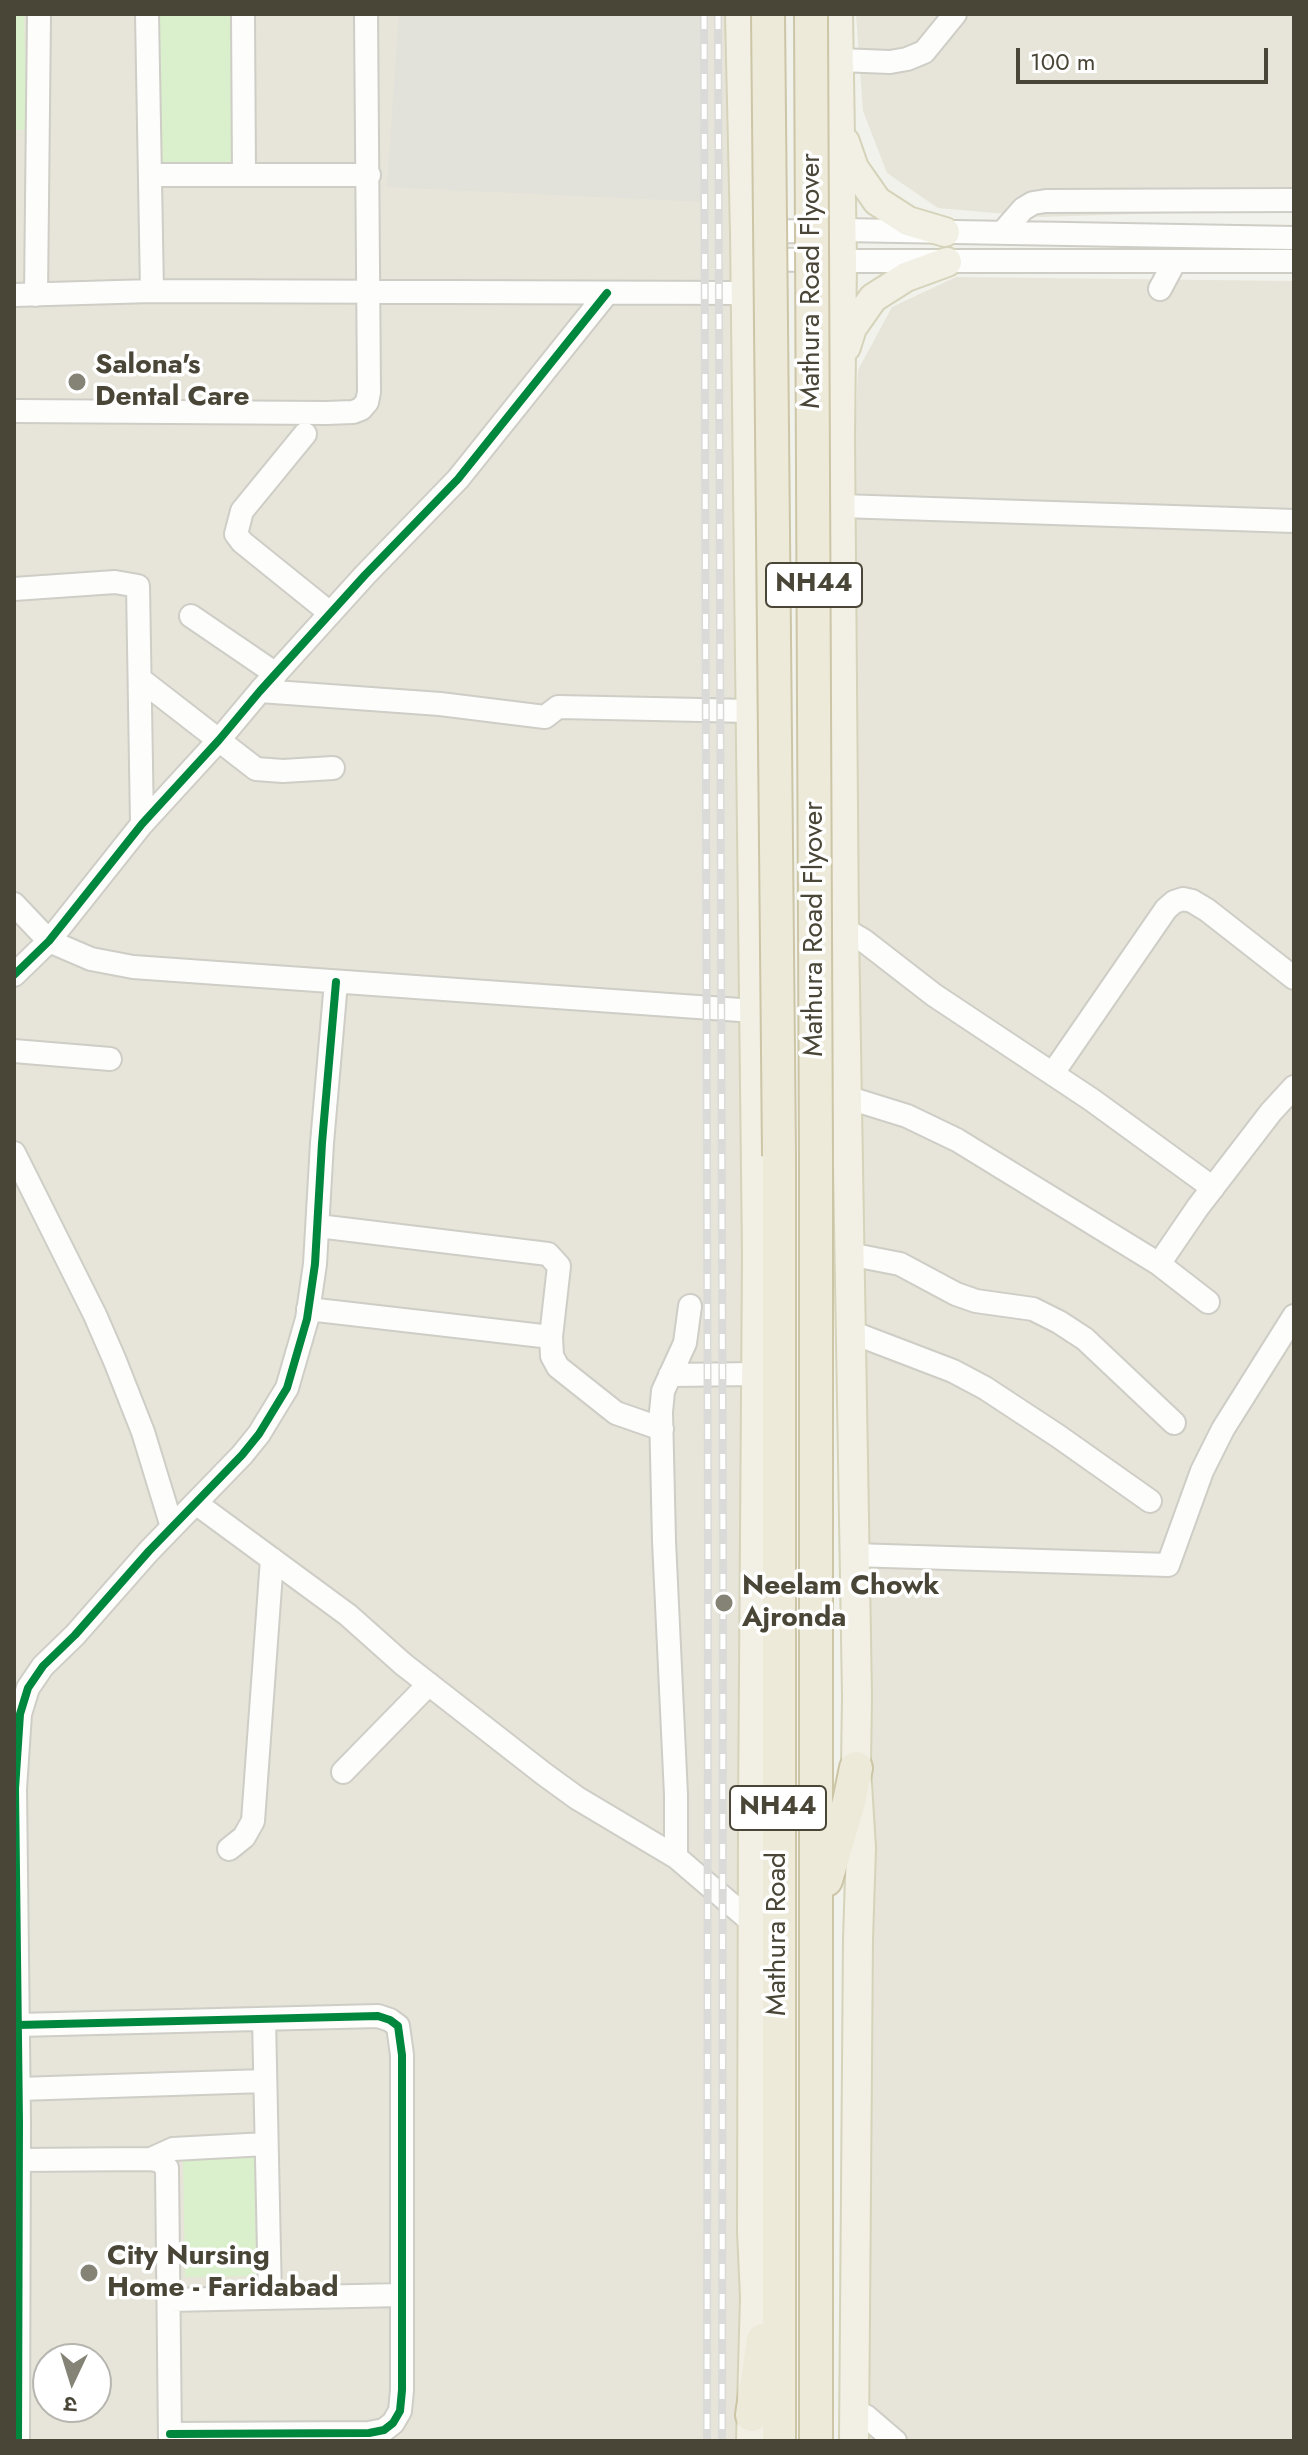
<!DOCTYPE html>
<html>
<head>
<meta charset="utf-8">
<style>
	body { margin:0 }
	#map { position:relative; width:1308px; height:2455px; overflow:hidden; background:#f2f2ec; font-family:Jost,"Noto Sans Devanagari",sans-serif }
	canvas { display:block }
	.frame { position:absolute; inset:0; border:16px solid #4a4637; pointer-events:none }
	.north { position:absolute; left:32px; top:2343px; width:80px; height:80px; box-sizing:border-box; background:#fff; border:2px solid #b7b5af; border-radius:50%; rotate:184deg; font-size:22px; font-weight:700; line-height:32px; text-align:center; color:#4a4637 }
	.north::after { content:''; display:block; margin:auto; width:28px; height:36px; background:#858276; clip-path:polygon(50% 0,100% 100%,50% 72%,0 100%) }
	.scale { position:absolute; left:1016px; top:48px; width:252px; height:36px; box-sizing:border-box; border:4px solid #4a4637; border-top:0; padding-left:10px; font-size:24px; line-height:28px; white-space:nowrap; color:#4a4637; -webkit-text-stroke:6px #fff; paint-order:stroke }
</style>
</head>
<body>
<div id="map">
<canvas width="1308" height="2455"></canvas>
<div class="frame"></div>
<div class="north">उ</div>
<div class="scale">100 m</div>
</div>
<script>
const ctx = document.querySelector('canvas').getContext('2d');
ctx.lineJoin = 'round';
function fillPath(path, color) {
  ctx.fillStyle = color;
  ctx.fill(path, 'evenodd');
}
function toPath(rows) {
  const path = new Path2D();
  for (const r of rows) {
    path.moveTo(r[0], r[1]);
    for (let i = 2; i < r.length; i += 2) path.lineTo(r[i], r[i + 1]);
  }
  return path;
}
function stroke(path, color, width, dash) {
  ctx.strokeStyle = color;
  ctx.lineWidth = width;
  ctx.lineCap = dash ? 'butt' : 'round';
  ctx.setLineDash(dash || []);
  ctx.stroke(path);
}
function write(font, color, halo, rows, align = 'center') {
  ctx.font = font + ' Jost,sans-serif';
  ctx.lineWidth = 7;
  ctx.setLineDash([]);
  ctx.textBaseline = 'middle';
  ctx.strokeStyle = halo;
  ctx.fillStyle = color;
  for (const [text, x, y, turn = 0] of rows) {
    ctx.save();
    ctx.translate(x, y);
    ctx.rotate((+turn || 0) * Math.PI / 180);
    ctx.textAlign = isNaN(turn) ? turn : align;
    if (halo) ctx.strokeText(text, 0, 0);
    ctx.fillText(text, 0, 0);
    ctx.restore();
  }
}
fillPath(toPath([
	[14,14,737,14,749,2441,14,2441],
	[48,2359,96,2359,96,2407,48,2407],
	[856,14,1294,14,1294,209,1041,217,938,208,887,173,863,111],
	[956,277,1294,281,1294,2441,842,2441,845,1403,853,479,858,370,892,307]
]), '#e7e5d9');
fillPath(toPath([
	[399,14,707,14,708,202,387,187]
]), '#e2e1da');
fillPath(toPath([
	[14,14,24,14,27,130,14,130],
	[158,14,232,14,235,164,161,165],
	[255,2156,256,2276,185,2277,183,2157]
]), '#daefcb');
const minor = toPath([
	[147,14,152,291],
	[243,14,244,175],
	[839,60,890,62,907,59,924,52,955,14],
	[150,175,369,175],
	[759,232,842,230,1294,238],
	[1002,233,1023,209,1033,203,1046,201,1294,200],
	[759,259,842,261,1294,261],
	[1160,289,1175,261],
	[14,295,152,291,745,293],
	[36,295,39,14],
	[14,411,326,413,353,412,361,409,367,402,369,392,366,14],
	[305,434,242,511,236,534,242,542,330,613],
	[841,506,1294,521],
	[14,589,115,582,138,586,142,824],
	[191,616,276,674],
	[140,679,256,769,283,771,333,768],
	[260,691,440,704,545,717,558,707,749,711],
	[14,904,49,941,91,959,133,967,754,1011],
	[844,929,863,940,934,995,1092,1100,1213,1188],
	[14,975,49,941,142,824,219,740,260,691,365,575,458,479,607,293],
	[14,1051,110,1059],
	[1053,1073,1166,909,1174,902,1183,899,1192,901,1207,910,1294,978],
	[846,1097,907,1116,957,1140,1159,1264,1208,1302],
	[14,1153,95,1315,115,1361,143,1432,172,1527],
	[318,1226,548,1254,559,1266,551,1337,552,1356,558,1367,616,1413,662,1429],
	[849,1254,900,1264,956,1294,976,1301,1033,1309,1059,1322,1085,1339,1174,1423],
	[1159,1264,1198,1207,1271,1112,1294,1087],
	[308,1309,551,1337],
	[851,1332,953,1371,985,1388,1058,1436,1150,1501],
	[670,1375,756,1374],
	[197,1504,348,1615,403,1664,544,1774,577,1798,676,1857,753,1923],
	[854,1555,1168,1565,1202,1471,1223,1429,1294,1316],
	[343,1772,429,1684],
	[229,1849,244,1837,253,1821,272,1559],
	[676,1857,676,1795,664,1541,661,1412,663,1391,685,1343,690,1306],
	[264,2019,270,2298],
	[18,2025,378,2016,390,2020,398,2026,402,2055,402,2390,400,2411,393,2423,384,2430,369,2433,170,2434],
	[19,2089,264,2081],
	[151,2159,173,2149,266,2144],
	[18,2160,151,2159,160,2161,167,2168,170,2441],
	[170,2300,402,2295],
	[854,2410,867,2417,895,2441],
	[18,2441,19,2122,15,1789,20,1714,28,1688,43,1666,75,1635,149,1551,242,1455,259,1434,287,1388,307,1319,315,1264,322,1143,336,982]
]);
const major = toPath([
	[740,14,745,233,757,1255,753,1811,752,2231,755,2297,751,2441],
	[838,14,842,261,840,437,844,929,857,1696,856,1768,861,1848,858,1939,854,2441],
	[845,142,854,168,877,201,908,221,945,232],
	[846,347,852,328,873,298,906,277,947,262]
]);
const highway = toPath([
	[779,1156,779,2441],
	[826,1880,849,1802,856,1768],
	[752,2415,763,2340],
	[816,2441,816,1157]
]);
stroke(minor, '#cecdc6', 26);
stroke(major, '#d5d3b9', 32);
stroke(highway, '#ccc5a6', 36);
stroke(minor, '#fdfdfc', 22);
stroke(major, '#f2f0e4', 28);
stroke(highway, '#edeada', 32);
const rail = toPath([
	[704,14,708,1552,707,2441],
	[718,14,723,1553,722,2441]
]);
stroke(rail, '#dadad9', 8);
stroke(rail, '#fff', 5, [15]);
const highwayBridge = toPath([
	[768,14,779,1156],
	[811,14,816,1157]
]);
stroke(highwayBridge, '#ccc5a6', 36, []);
stroke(highwayBridge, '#edeada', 32);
stroke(toPath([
	[14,975,49,941,142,824,219,740,260,691,365,575,458,479,607,293],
	[18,2025,378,2016,390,2020,398,2026,402,2055,402,2390,400,2411,393,2423,384,2430,369,2433,170,2434],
	[18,2441,19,2122,15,1789,20,1714,28,1688,43,1666,75,1635,149,1551,242,1455,259,1434,287,1388,307,1319,315,1264,322,1143,336,982]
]), '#00873e', 8);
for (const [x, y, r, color] of [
	[77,382,10,"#858276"],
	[724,1603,10,"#858276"],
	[89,2273,10,"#858276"]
]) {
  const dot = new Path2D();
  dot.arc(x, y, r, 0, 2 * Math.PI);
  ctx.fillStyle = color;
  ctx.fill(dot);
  stroke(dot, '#fff', 3);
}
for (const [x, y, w] of [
	[814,585,96],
	[778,1808,96]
]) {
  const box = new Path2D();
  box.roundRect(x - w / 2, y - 22, w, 44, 6);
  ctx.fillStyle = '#fff';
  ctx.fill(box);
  stroke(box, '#4a4637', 2);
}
write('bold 26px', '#4a4637', null, [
	["NH44",814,585],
	["NH44",778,1808]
]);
write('28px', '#4a4637', '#fff', [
	["Mathura Road Flyover",812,281,-90],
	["Mathura Road Flyover",815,929,-90],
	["Mathura Road",778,1934,-90]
]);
write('bold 28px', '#4a4637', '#fff', [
	["Salona's",95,366],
	["Dental Care",95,398],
	["Neelam Chowk",742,1587],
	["Ajronda",742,1619],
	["City Nursing",107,2257],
	["Home - Faridabad",107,2289]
], 'left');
</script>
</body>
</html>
